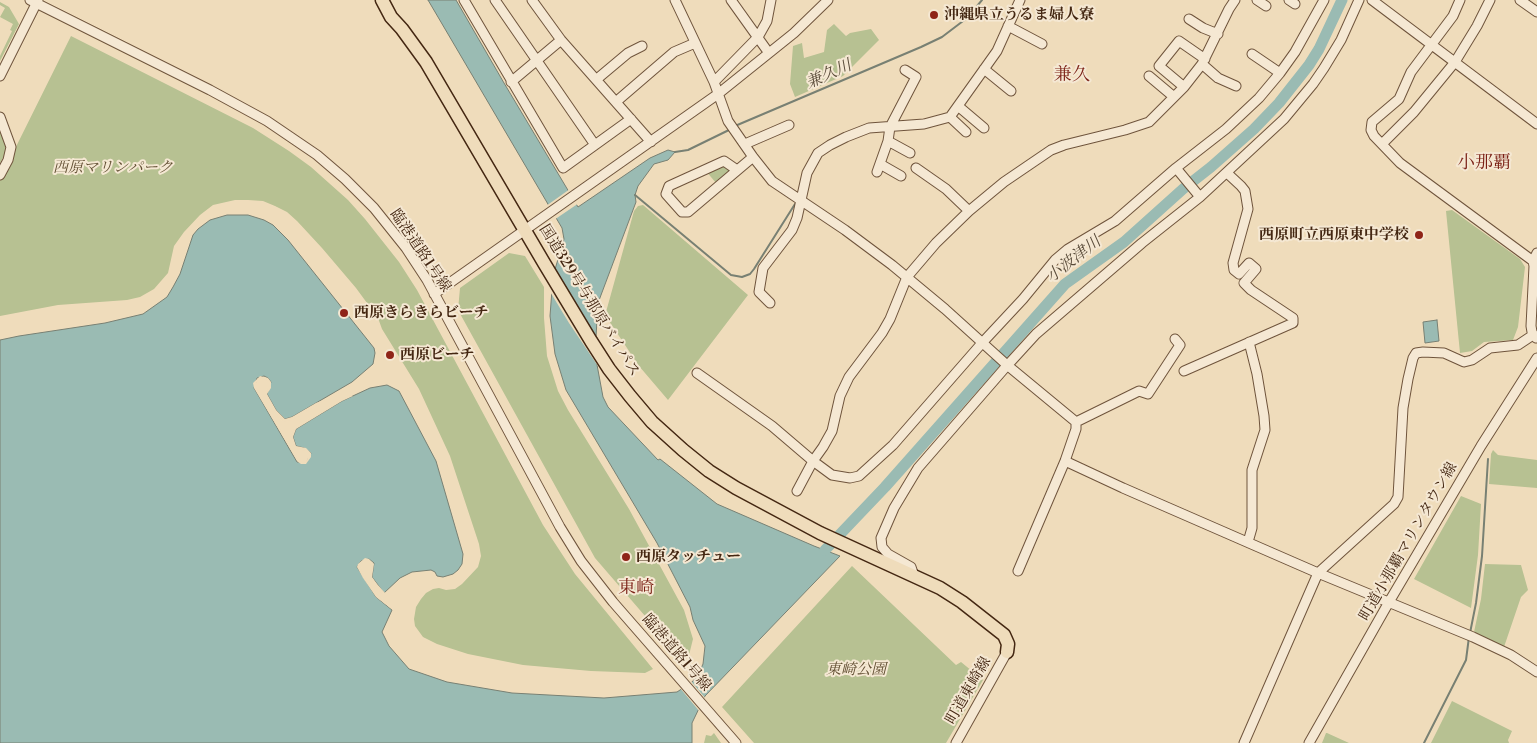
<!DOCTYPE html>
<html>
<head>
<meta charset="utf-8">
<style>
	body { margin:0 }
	canvas { display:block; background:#efdcbb }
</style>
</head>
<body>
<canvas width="1537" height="743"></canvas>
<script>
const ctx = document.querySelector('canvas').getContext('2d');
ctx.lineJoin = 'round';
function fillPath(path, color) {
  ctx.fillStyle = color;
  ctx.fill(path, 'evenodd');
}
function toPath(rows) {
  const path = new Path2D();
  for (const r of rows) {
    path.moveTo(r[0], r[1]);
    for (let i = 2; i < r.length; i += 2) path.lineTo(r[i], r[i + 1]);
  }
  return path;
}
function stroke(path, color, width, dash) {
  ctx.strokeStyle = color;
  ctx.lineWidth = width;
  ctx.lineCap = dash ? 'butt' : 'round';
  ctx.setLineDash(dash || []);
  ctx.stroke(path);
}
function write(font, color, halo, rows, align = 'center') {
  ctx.font = font + ' "Libre Bodoni","Noto Serif JP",serif';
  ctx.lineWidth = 4;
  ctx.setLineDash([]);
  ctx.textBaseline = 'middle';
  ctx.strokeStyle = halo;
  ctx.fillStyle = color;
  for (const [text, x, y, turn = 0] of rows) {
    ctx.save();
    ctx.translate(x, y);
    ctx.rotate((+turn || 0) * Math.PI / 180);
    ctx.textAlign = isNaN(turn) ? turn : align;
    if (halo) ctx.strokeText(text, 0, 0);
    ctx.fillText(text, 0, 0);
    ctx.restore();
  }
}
fillPath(toPath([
	[0,2,9,7,19,24,0,61,0,56,12,31,10,30,13,24,0,17,5,8,0,5],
	[834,24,846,36,850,33,871,29,879,40,843,76,795,97,790,84,793,46,802,43,804,58,824,52,827,30],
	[71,36,253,128,289,151,311,167,348,200,365,219,399,262,417,290,543,525,575,574,653,669,645,673,591,671,523,665,468,654,437,644,423,637,415,626,414,619,416,607,421,599,426,593,433,589,439,588,446,590,455,589,462,584,478,567,481,556,479,544,450,456,419,389,382,329,378,318,356,288,322,248,297,221,287,212,275,206,263,201,248,200,235,200,213,205,200,215,184,232,174,246,168,273,154,289,140,297,127,300,58,305,0,316,0,179],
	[0,127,6,145,5,154,0,163],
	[726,163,730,170,716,183,706,171],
	[643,205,748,295,668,400,639,366,609,321,606,312,634,211,638,206],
	[1452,210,1520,259,1525,267,1518,327,1513,340,1484,342,1472,351,1460,353,1446,211],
	[509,253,525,256,544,287,544,318,547,356,558,391,568,410,629,509,684,610,693,639,689,655,683,660,595,558,458,310,460,288],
	[1493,450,1498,455,1537,460,1537,488,1489,484,1491,454],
	[1461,496,1481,504,1478,555,1471,608,1414,579],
	[1485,564,1521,565,1528,590,1521,597,1504,647,1474,632,1481,599],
	[852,566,956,665,961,662,983,680,946,743,754,743,722,707],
	[1452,701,1512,731,1508,740,1509,743,1431,743],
	[714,733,721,743,704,743,706,735,711,736],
	[1326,733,1327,733,1349,743,1322,743]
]), '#b7c192');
const water = toPath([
	[428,0,456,0,504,83,578,207,650,158,668,150,675,152,668,160,654,164,638,186,635,195,636,202,598,303,595,354,603,397,608,407,658,460,660,459,717,504,814,546,840,556,705,696,692,723,692,743,0,743,0,340,19,336,105,323,143,314,167,297,173,287,180,274,193,235,198,229,210,220,227,215,248,215,264,220,273,225,288,240,374,348,375,353,373,364,352,382,292,417,285,419,276,410,267,394,271,382,268,378,264,376,257,378,254,388,297,462,306,463,311,453,304,448,296,446,293,437,296,429,342,401,370,388,387,385,399,391,436,461,463,554,462,564,458,570,453,574,443,577,437,576,435,572,431,570,412,572,400,578,384,593,372,577,374,563,369,559,361,561,357,567,376,597,392,610,382,632,389,646,409,669,447,682,512,693,604,698,677,692,692,682,698,675,703,664,705,646,693,620,690,607,657,543,566,390,555,354,550,316,553,276,564,239,562,228,428,0],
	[1437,320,1439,341,1425,343,1423,322,1437,320]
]);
fillPath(water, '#9abbb3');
stroke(water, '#788073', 1);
fillPath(toPath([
	[570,189,579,203,554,220,546,206],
	[550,275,598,354,602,372,569,323,549,290],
	[260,376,268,378,271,382,271,388,267,394,276,410,285,419,292,417,316,403,329,398,293,420,284,422,278,417,274,412,265,395,268,387,268,383,266,380,261,379,256,383,256,387,299,460,302,461,307,460,308,454,305,451,299,450,294,447,290,437,294,428,341,399,350,395,353,396,342,401,296,429,293,437,296,446,306,448,311,453,311,457,306,464,301,464,298,462,254,388,253,383],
	[365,558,369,559,374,564,372,577,377,584,386,594,382,595,370,578,372,565,368,561,365,561,360,565,365,577,378,595,394,608,394,611,376,597,363,578,357,567,358,564],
	[690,680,706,699,700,712,680,688]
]), '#efdcbb');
stroke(toPath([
	[735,126,921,47,942,37,967,18,982,0],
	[675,152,688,150,731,129],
	[635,195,731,275,742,277,750,274,754,269,795,204],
	[1470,633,1476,603,1482,556,1488,459],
	[1424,743,1466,660,1469,637]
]), '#788073', 2);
stroke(toPath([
	[825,550,885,487,1065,284,1124,242,1183,189,1211,167,1254,129,1279,103,1309,65,1319,49,1342,0]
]), '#9abbb3', 11);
const minor = toPath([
	[30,0,210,90,267,121,317,155,345,179,374,208,406,248,427,280,560,527,581,561,613,602,736,743],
	[464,0,563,168,631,119],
	[495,0,595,145],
	[532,0,561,40,651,142],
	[675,0,714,82,728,121,753,157,772,181,845,230,892,265,945,309,1007,365,1076,422,1076,429,1065,461,1018,571],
	[731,0,766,49],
	[1257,0,1266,6],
	[1289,0,1295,4],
	[1372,0,1537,124],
	[1460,0,1453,16,1411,72,1399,99,1372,122,1371,130,1374,136,1400,163,1533,261],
	[1520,0,1537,12],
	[1189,19,1203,28,1218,34],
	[1008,26,1042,44],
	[1252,54,1280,73],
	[1202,64,1218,78,1236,86],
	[984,69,1011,91],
	[0,76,38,0],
	[1149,76,1174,97],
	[597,79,628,53,642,46],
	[511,82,561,40],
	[714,82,758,37,767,21,771,0],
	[1184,87,1159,66,1179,41,1205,59],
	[617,101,674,52,695,43],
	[958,106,984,128],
	[0,117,11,147,8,160,0,175],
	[950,117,966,132],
	[888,141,910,153],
	[745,144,789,125],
	[1382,144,1414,112,1455,62,1477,26,1490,0],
	[880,164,901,176],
	[916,168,946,189,969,211],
	[1176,168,1200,197],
	[737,170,724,161,669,186,666,194,682,212,688,212,753,157],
	[877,172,888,141,890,127,916,77,905,70],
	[434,294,718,94,794,33,828,0],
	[770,303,759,292,763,268,792,230,797,218,807,173,818,153,830,145,846,137,869,128,924,124,950,117,997,51,1020,0],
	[1536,338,1532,332,1531,326,1534,266,1533,261,1537,253],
	[1184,371,1293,323,1293,318,1251,290,1244,283,1256,269,1249,263,1239,274,1234,270,1233,263,1248,209,1245,191,1241,186,1227,173],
	[697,373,772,426,813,461,832,475,850,478,859,476,893,445,982,343,1023,299,1055,260,1068,249,1115,221,1176,168,1226,129,1259,98,1280,73,1295,52,1324,0],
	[1076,422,1139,391,1148,394,1180,345,1175,339],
	[1065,461,1123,488,1318,573,1473,637,1511,655,1537,672],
	[797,491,813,461,823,447,832,431,840,396,849,377,882,333,890,319,907,277,936,243,969,211,1004,182,1051,150,1064,145,1125,130,1149,122,1184,87,1202,64,1229,9,1235,0],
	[1248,542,1252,528,1252,470,1265,430,1264,416,1257,374,1249,342],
	[914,576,911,567,888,554,882,547,881,538,894,508,918,468,1004,369,1036,334,1142,243,1200,197,1284,119,1313,84,1324,68,1341,40,1359,0],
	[956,743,1007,652],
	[1244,743,1318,573,1394,504,1398,497,1403,408,1408,379,1413,358,1416,353,1423,352,1444,353,1464,362,1472,360,1490,348,1518,345,1533,335],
	[1309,743,1389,602,1481,446,1537,358]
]);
const highway = toPath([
	[382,0,391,17,402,29,426,62,544,263,591,341,609,369,630,396,652,422,683,450,709,471,736,488,820,533,940,588,962,602,1004,635,1008,644,1007,652]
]);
stroke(minor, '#6f543c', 11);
stroke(highway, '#442712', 15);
stroke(minor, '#f5e8d3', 9);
stroke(highway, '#efdcbb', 12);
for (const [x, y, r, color] of [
	[934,15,5,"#8f2418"],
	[1419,235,5,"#8f2418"],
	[344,313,5,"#8f2418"],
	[390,355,5,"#8f2418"],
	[626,557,5,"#8f2418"]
]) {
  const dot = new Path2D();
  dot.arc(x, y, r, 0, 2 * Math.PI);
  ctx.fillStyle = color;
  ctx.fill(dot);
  stroke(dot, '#f5e8d3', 2);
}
write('bold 15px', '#442712', '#f5e8d3', [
	["沖縄県立うるま婦人寮",944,15],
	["西原町立西原東中学校",1409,235,"right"],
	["西原きらきらビーチ",354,313],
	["西原ビーチ",400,355],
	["西原タッチュー",636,557]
], 'left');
write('italic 15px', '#614e32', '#f5e8d3', [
	["西原マリンパーク",113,168],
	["東崎公園",856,670]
]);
write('15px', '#442712', '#f5e8d3', [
	["臨港道路1号線",420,251,56],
	["国道329号与那原バイパス",589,301,58],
	["町道小那覇マリンタウン線",1409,542,-60],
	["臨港道路1号線",676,653,49],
	["町道東崎線",969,691,-60]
]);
write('italic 16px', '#5a4c3a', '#f5e8d3', [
	["兼久川",829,75,-24],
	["小波津川",1074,260,-38]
]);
write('18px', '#7a1f14', '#f5e8d3', [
	["兼久",1072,76],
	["小那覇",1484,164],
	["東崎",636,589]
]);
</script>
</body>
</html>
